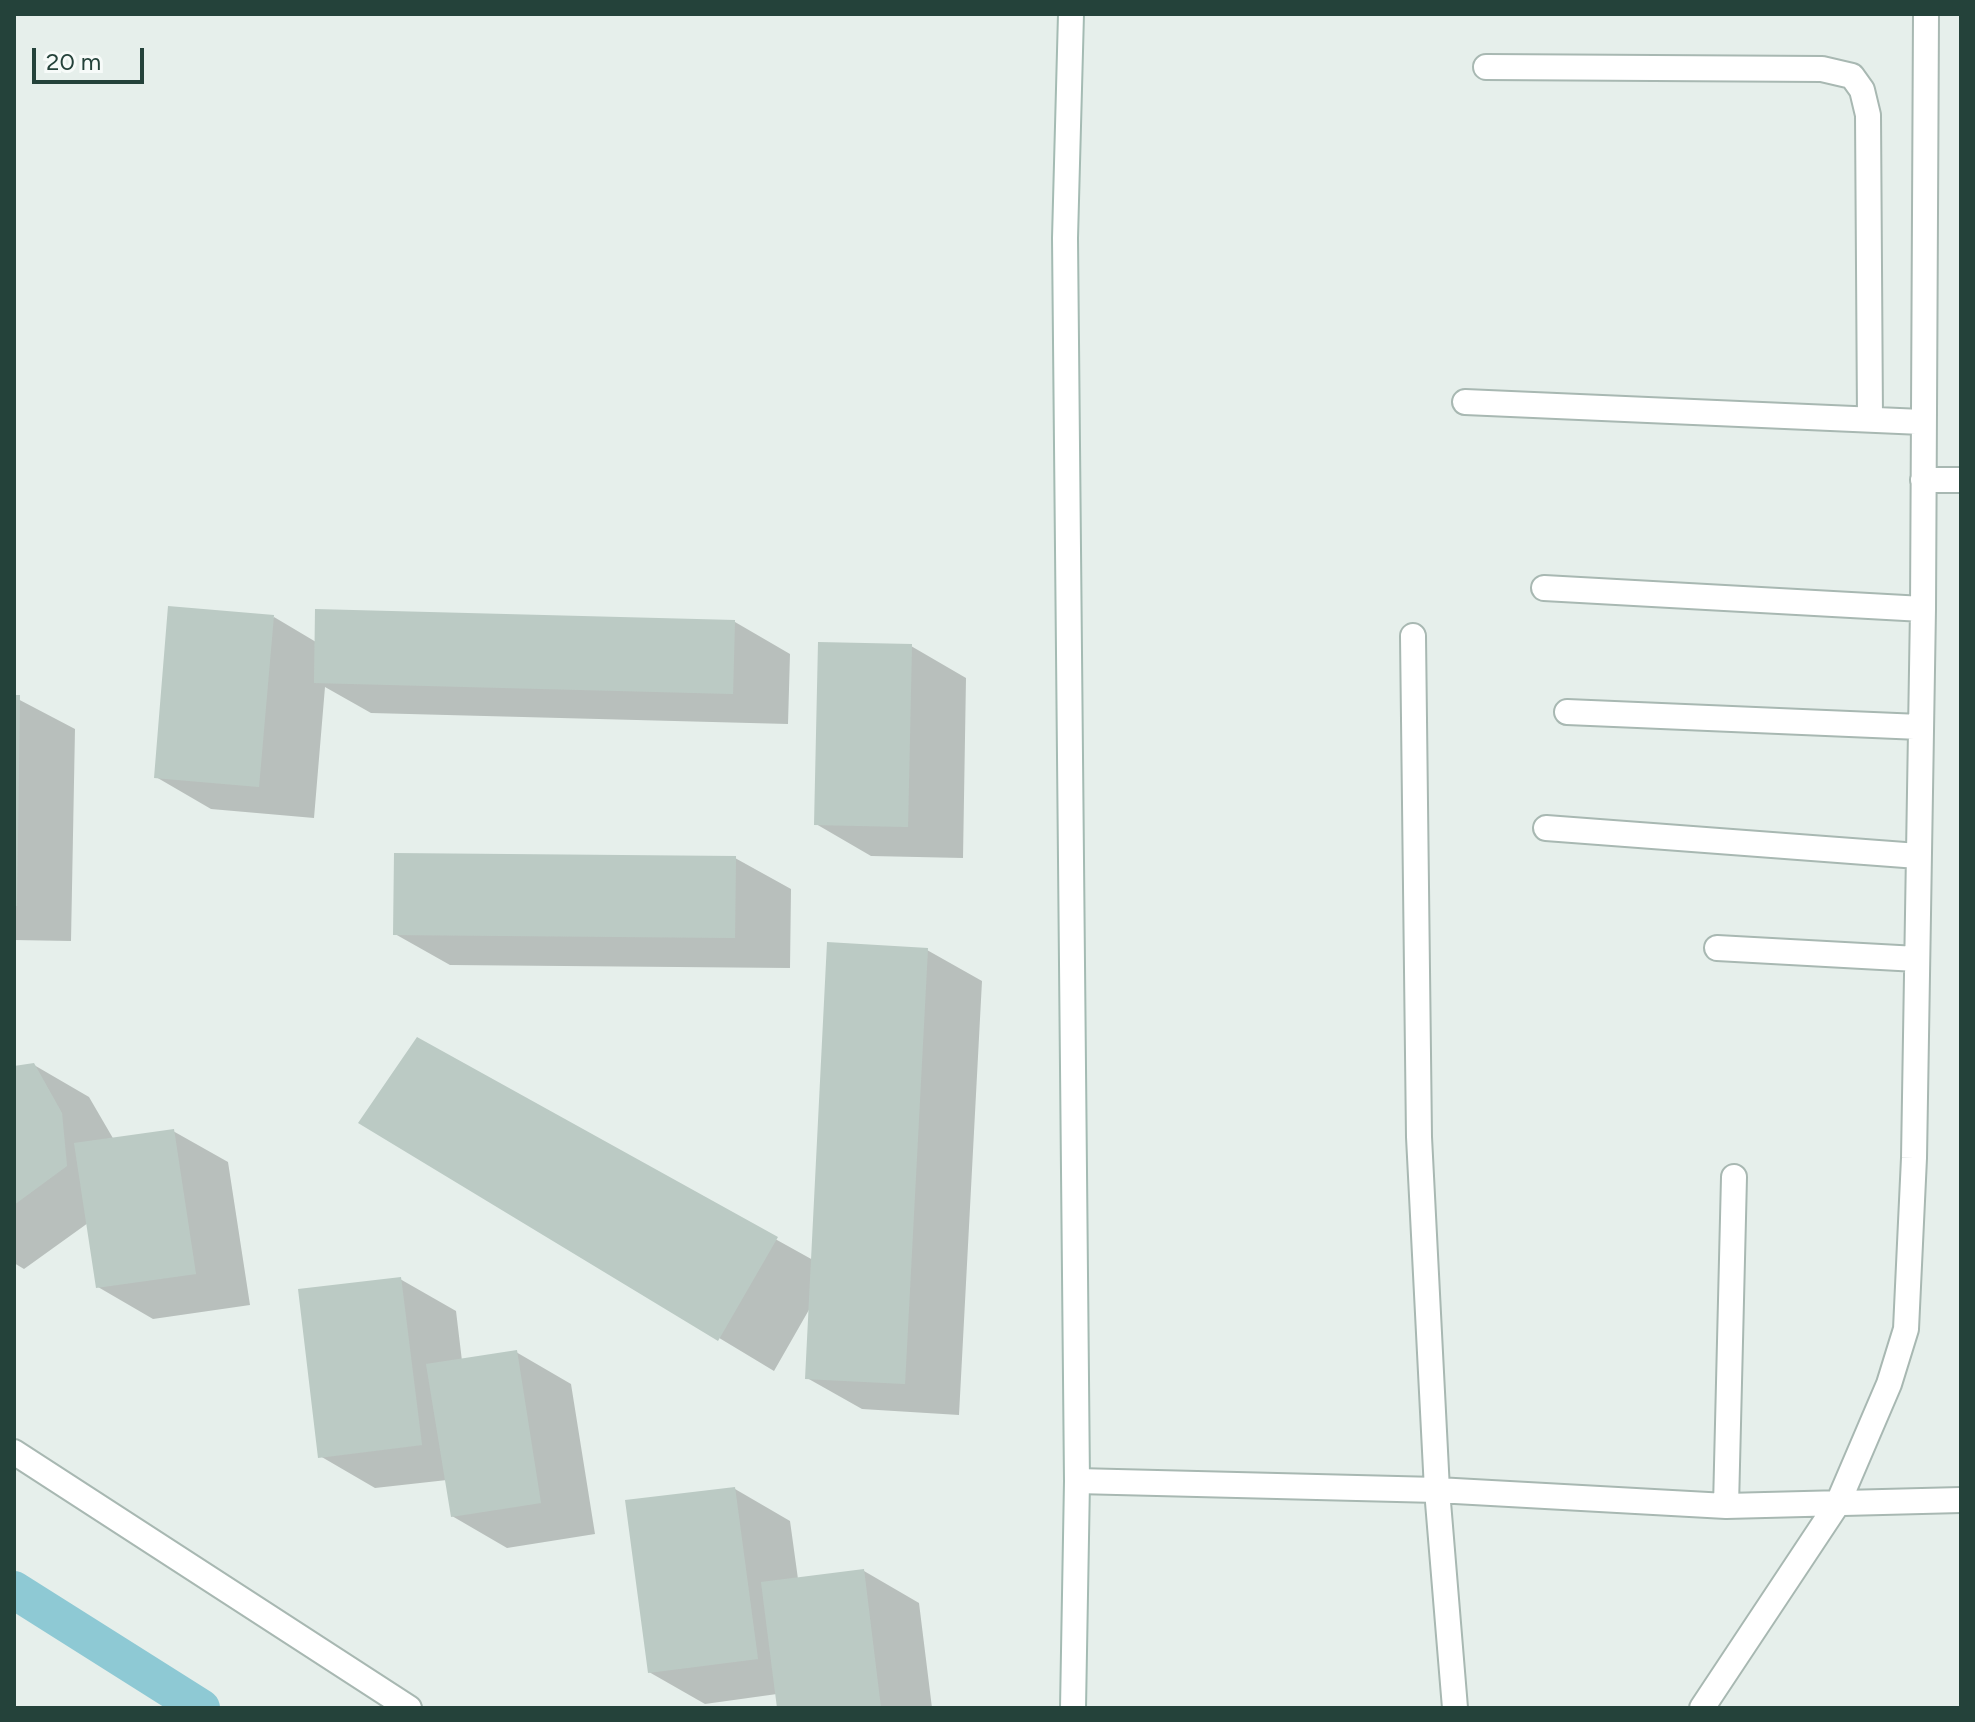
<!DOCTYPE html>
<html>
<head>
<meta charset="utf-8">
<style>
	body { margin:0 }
	#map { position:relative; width:1975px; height:1722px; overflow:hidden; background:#e6efeb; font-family:Figtree,sans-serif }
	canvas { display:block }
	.frame { position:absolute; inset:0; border:16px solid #24423a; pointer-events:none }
	.scale { position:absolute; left:32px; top:48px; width:112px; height:36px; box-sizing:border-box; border:4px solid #24423a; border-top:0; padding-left:10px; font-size:24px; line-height:28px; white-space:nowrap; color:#24423a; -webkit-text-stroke:6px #f7fbf9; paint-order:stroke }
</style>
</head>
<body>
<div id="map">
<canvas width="1975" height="1722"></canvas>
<div class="frame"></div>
<div class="scale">20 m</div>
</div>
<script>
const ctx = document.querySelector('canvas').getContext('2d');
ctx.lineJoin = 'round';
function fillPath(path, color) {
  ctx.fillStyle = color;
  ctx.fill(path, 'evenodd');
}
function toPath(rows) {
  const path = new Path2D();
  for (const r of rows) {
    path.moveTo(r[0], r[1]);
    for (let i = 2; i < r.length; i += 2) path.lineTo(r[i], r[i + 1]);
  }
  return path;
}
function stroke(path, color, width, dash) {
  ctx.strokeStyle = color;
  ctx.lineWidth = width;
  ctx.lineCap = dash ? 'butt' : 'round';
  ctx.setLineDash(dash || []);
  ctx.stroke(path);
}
fillPath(toPath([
	[274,617,316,642,735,622,790,654,788,724,371,713,325,687,314,818,211,809,156,777],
	[911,646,966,678,963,858,871,856,816,824],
	[14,697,75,729,71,941,14,940],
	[735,858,791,889,790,968,450,965,395,934],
	[927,950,982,981,959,1415,862,1409,807,1378,810,1308,774,1371,361,1122,417,1040,813,1260],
	[34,1065,89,1097,114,1140,173,1131,228,1162,250,1305,153,1319,98,1287,88,1223,24,1269,14,1263,14,1068],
	[400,1279,456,1311,462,1361,516,1352,571,1384,595,1534,507,1548,452,1516,447,1480,375,1488,320,1456],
	[735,1489,790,1521,798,1579,864,1571,919,1603,932,1708,779,1708,777,1694,705,1704,649,1672]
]), '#0003');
stroke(toPath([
	[14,1590,201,1708]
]), '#8ec9d4', 38);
fillPath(toPath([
	[168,606,274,615,259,787,154,778],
	[315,609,735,620,733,694,314,683],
	[818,642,912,644,908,827,814,825],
	[14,695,20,695,17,906,14,906],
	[394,853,736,856,735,938,393,935],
	[827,942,928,948,905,1384,805,1379],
	[417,1037,778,1237,718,1341,358,1123],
	[34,1063,62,1113,67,1166,14,1205,14,1066],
	[174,1129,196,1274,96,1288,74,1143],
	[401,1277,422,1445,318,1458,298,1289],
	[517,1350,541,1503,451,1517,426,1364],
	[735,1487,758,1659,648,1673,625,1500],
	[864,1569,881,1708,777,1708,761,1582]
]), '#bbcac4');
const street = toPath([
	[1486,67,1822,69,1852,76,1862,90,1868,115,1870,419],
	[1465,402,1922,422],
	[1923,480,1961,480],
	[1544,588,1923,609],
	[1413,636,1419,1137,1437,1490,1455,1708],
	[1567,712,1920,727],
	[1546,828,1918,856],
	[1717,948,1917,959],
	[14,1452,409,1708],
	[1077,1481,1437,1490,1726,1506,1961,1500],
	[1726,1506,1734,1177],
	[1702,1708,1838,1503,1889,1384,1906,1329,1914,1158,1923,609,1926,14]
]);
const secondary = toPath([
	[1071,14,1065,238,1077,1481,1073,1708]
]);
stroke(street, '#a8b8b2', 28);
stroke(secondary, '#a4bbb3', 28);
stroke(street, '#fff', 24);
stroke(secondary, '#fff', 24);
</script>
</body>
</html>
